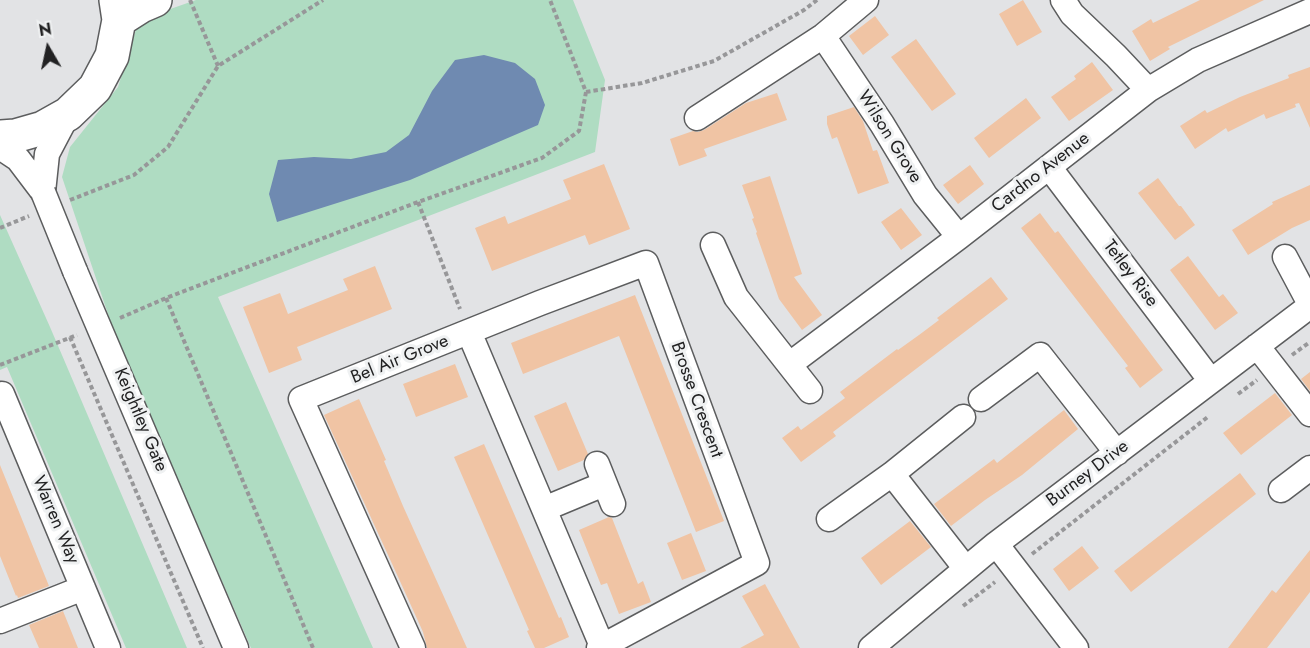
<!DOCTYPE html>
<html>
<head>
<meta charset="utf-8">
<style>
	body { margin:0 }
	#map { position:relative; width:1310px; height:648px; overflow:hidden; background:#e2e3e5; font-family:Jost,sans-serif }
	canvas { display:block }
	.north { position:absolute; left:18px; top:18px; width:60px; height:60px; -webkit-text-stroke:4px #eff1f2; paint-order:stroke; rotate:351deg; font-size:16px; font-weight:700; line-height:24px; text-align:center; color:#222223 }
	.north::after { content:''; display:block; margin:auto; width:21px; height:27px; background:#222223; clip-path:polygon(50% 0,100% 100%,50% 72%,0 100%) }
</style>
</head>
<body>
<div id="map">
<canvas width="1310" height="648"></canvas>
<div class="north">N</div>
</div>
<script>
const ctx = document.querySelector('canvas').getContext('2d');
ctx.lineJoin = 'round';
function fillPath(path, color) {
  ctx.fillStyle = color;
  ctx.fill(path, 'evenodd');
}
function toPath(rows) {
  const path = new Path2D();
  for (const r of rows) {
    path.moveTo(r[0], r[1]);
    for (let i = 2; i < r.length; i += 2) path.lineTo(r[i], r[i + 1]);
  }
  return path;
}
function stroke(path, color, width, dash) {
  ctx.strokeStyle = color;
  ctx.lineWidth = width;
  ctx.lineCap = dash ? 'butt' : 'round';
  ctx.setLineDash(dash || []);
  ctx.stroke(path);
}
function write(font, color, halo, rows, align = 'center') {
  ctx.font = font + ' Jost,sans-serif';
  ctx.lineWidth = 6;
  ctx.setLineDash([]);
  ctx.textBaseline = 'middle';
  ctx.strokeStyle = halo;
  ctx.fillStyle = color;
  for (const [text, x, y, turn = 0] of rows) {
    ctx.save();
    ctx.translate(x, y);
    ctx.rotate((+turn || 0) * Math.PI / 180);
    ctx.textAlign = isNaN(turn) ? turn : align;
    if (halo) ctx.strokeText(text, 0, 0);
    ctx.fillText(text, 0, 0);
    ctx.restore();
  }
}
fillPath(toPath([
	[196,0,573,0,605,80,595,152,218,297,373,648,251,648,114,332,62,177,70,147,118,87,139,20],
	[0,215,50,327,187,648,126,648,7,367,0,370]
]), '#afdcc2');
fillPath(toPath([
	[484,55,515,63,535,79,545,105,538,125,410,180,277,222,269,194,278,160,314,157,351,159,386,152,409,135,432,91,455,60]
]), '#6f8ab1');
fillPath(toPath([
	[1023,0,1042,32,1017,46,999,14],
	[1200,0,1264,0,1168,47,1170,49,1150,61,1132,31,1151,19,1153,23],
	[875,16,889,35,863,55,849,36],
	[916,39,956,94,932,111,891,57],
	[1092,62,1113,90,1069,121,1051,97,1076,79,1074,76],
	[1310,67,1310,128,1299,103,1295,104,1296,107,1266,119,1264,114,1228,132,1226,128,1195,149,1180,126,1205,110,1207,113,1240,97,1289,78,1288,75],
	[777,93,787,120,704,149,707,156,679,166,670,139,693,131,698,132,704,130,746,103],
	[1026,98,1041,118,989,158,974,138],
	[854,107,863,121,873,151,877,150,889,183,858,194,837,137,832,139,827,124,827,116],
	[604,164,630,229,589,245,585,235,492,271,475,228,505,216,508,224,571,199,563,180],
	[970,165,984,184,958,204,943,185],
	[770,176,802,274,794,277,822,315,802,330,779,299,756,233,757,232,752,219,754,218,742,185],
	[1158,178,1179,206,1181,206,1195,225,1175,240,1138,193],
	[1310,185,1310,220,1292,228,1248,255,1232,230,1273,204,1272,202],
	[901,208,922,235,901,250,881,222],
	[1040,213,1055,233,1058,231,1163,370,1140,388,1125,368,1128,366,1021,228],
	[1188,256,1219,297,1223,294,1238,313,1215,330,1170,270],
	[375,266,392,309,297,347,302,360,269,373,243,307,280,293,288,314,348,290,343,279],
	[991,277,1008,299,833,432,836,436,801,462,782,438,798,426,801,430,845,398,840,392,897,349,898,350,919,335,939,320,937,318],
	[635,295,724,521,696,532,619,336,523,374,511,343],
	[455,364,468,397,416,417,403,384],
	[1310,372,1310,391,1301,379],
	[1275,393,1292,415,1241,455,1223,433],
	[359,399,386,460,384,461,403,506,467,648,427,648,423,632,399,579,324,415],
	[566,402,588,454,584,460,558,471,534,416],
	[1064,410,1078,429,1022,475,985,500,951,526,934,504,994,459,997,463],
	[484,444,559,618,561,617,569,637,544,648,535,648,527,631,529,630,454,457],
	[0,465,49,586,18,598,17,595,16,596,0,556],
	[1240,473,1256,494,1131,592,1114,571],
	[609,517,612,518,638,584,643,581,651,602,619,614,607,583,601,585,579,530],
	[910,521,931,547,881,585,861,558],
	[691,533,706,571,682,580,667,543],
	[1082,546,1099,568,1069,591,1053,569],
	[1310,550,1310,592,1267,648,1228,648,1272,590,1276,593],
	[765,584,800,648,740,648,764,635,742,596],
	[63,611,78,648,39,648,29,625]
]), '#f0c4a4');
const minor = toPath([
	[1063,0,1072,14,1116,56,1148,90],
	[823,36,882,124,925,195,959,237],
	[697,118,823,36,866,0],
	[0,147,18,159,43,192],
	[1049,167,1211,381],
	[43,192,47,154,68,114],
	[713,245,736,297,810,391],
	[1285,257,1310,304],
	[75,271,236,648],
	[469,332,602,646],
	[1257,346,1310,414],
	[790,364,959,237,1148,90,1198,60,1310,11],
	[0,395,2,394,108,648],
	[981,399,1040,355,1117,453],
	[597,464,613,504],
	[892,474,966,569],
	[1281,490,1310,468],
	[544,509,604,484],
	[829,519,892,474,963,417],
	[996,544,1076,648],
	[0,621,83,588],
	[413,648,301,399,540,303,646,263,757,563,599,648],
	[871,648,996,544,1310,306]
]);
const highway = toPath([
	[119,20,141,6,155,0],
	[0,137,15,136,43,128,68,114,95,88,112,56,119,20,116,0]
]);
stroke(minor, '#5c5d5e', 27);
stroke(highway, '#5c5d5e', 36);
stroke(toPath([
	[190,0,218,66],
	[586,92,642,83,714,61,804,10,817,0],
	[70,200,134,175,168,147,218,66,323,0],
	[418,202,460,309],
	[0,228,29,216],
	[166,298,313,648],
	[120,318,166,298,418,202,542,158,579,131,586,92,550,0],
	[70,337,203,648],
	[1292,355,1310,342],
	[0,365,77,335],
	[1238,394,1257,380],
	[1032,554,1209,416],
	[963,606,995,582]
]), '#979799', 4, [4.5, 3]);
stroke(minor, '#fff', 24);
stroke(highway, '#fff', 33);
const minorBridge = toPath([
	[43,192,75,271]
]);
stroke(minorBridge, '#5c5d5e', 27, []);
stroke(minorBridge, '#fff', 24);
write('18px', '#222223', '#eff1f2', [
	["Wilson Grove",889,137,58],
	["Cardno Avenue",1041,173,-38],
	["Tetley Rise",1130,274,53],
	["Bel Air Grove",400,360,-22],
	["Brosse Crescent",696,400,70],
	["Keightley Gate",140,420,67],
	["Burney Drive",1088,474,-37],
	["Warren Way",55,520,67]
]);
</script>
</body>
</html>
